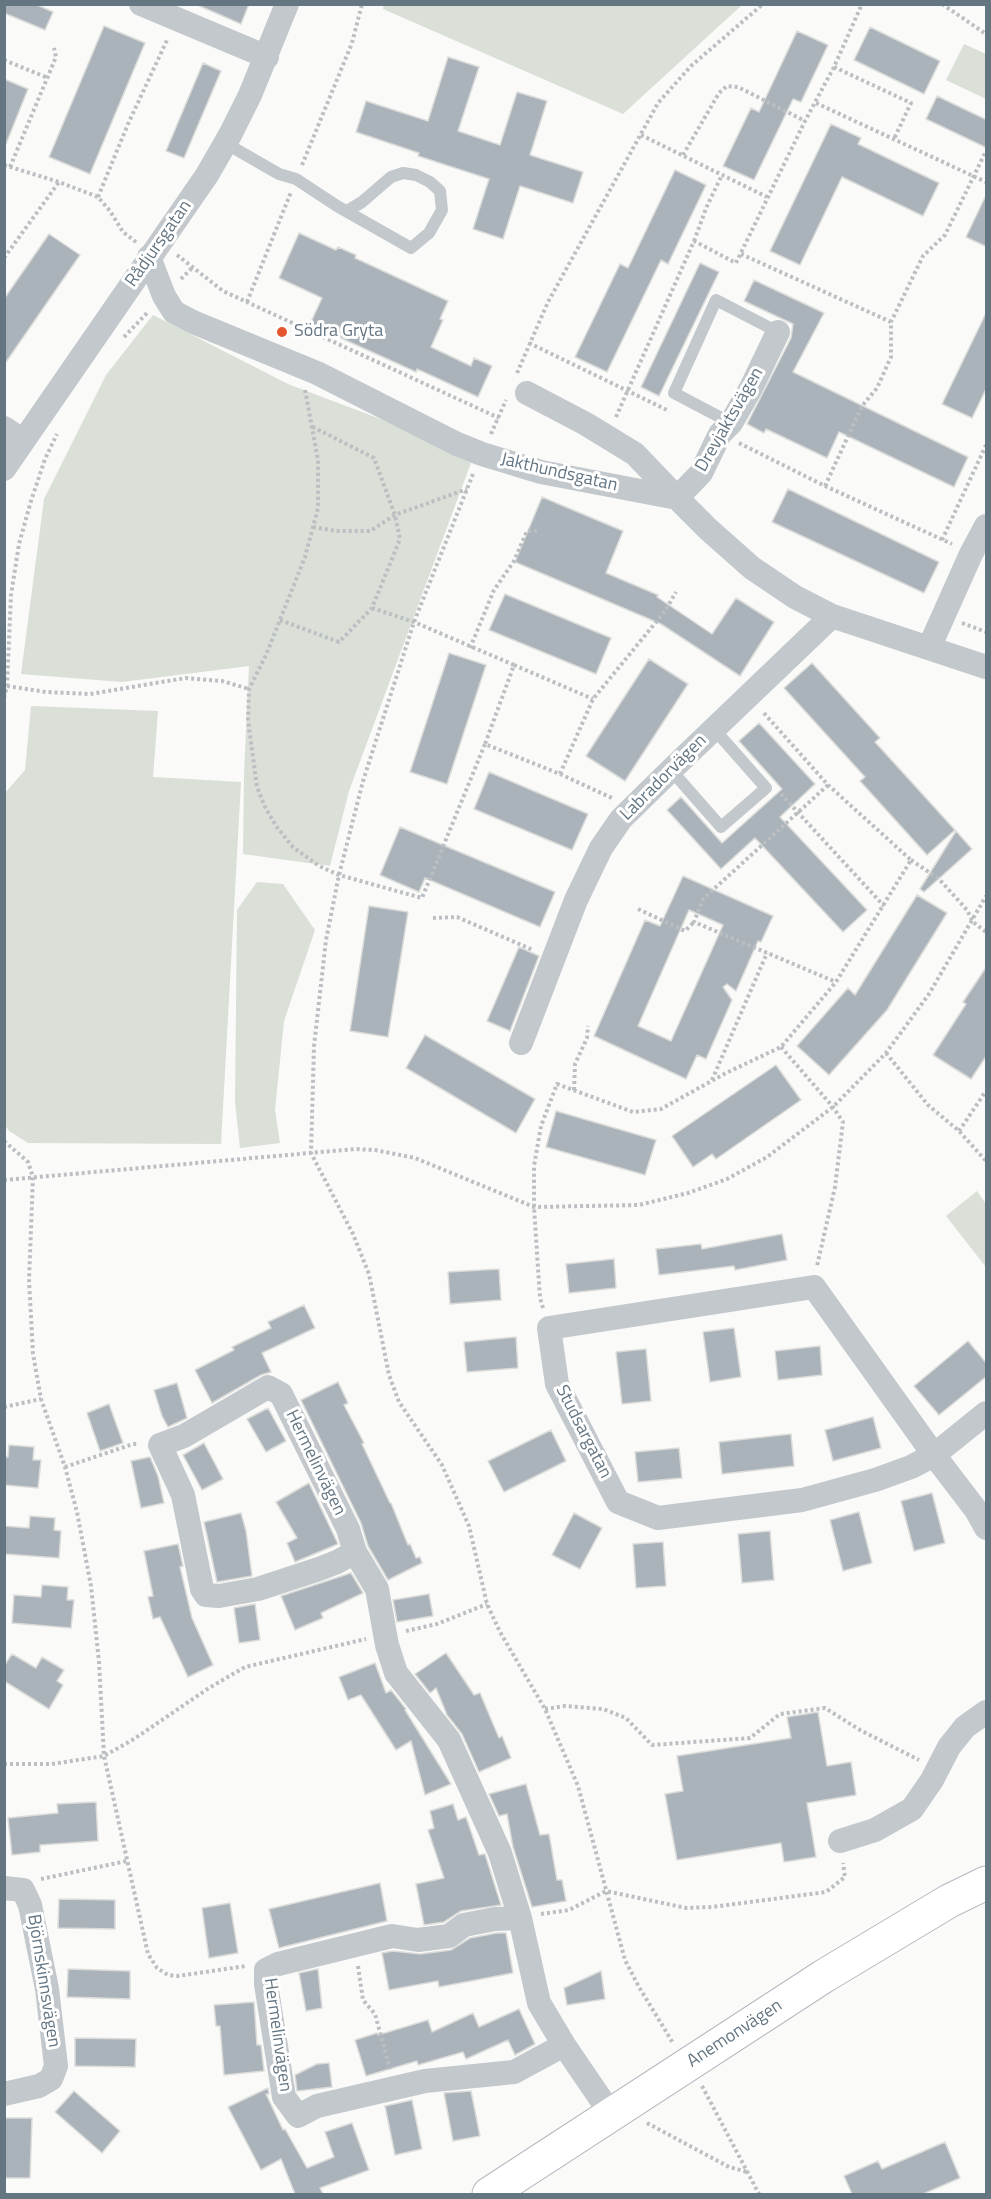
<!DOCTYPE html>
<html>
<head>
<meta charset="utf-8">
<style>
	body { margin:0 }
	#map { position:relative; width:991px; height:2199px; overflow:hidden; background:#fafaf8; font-family:"Titillium Web",sans-serif }
	canvas { display:block }
	.frame { position:absolute; inset:0; border:6px solid #657683; pointer-events:none }
</style>
</head>
<body>
<div id="map">
<canvas width="991" height="2199"></canvas>
<div class="frame"></div>
</div>
<script>
const ctx = document.querySelector('canvas').getContext('2d');
ctx.lineJoin = 'round';
function fillPath(path, color) {
  ctx.fillStyle = color;
  ctx.fill(path, 'evenodd');
}
function toPath(rows) {
  const path = new Path2D();
  for (const r of rows) {
    path.moveTo(r[0], r[1]);
    for (let i = 2; i < r.length; i += 2) path.lineTo(r[i], r[i + 1]);
  }
  return path;
}
function stroke(path, color, width, dash) {
  ctx.strokeStyle = color;
  ctx.lineWidth = width;
  ctx.lineCap = dash ? 'butt' : 'round';
  ctx.setLineDash(dash || []);
  ctx.stroke(path);
}
function write(font, color, halo, rows, align = 'center') {
  ctx.font = font + ' "Titillium Web",sans-serif';
  ctx.lineWidth = 6;
  ctx.setLineDash([]);
  ctx.textBaseline = 'middle';
  ctx.strokeStyle = halo;
  ctx.fillStyle = color;
  for (const [text, x, y, turn = 0] of rows) {
    ctx.save();
    ctx.translate(x, y);
    ctx.rotate((+turn || 0) * Math.PI / 180);
    ctx.textAlign = isNaN(turn) ? turn : align;
    if (halo) ctx.strokeText(text, 0, 0);
    ctx.fillText(text, 0, 0);
    ctx.restore();
  }
}
fillPath(toPath([
	[384,4,742,4,742,5,623,114,383,9],
	[964,44,986,54,986,99,946,80],
	[153,315,288,384,391,423,471,463,349,791,330,866,243,854,244,774,249,666,122,682,21,674,44,499,106,375],
	[31,706,158,711,153,777,241,782,221,1144,28,1143,9,1131,5,1125,5,793,25,770],
	[257,882,283,884,315,930,284,1021,275,1110,280,1143,240,1148,235,1102,237,910],
	[977,1191,986,1204,986,1264,985,1266,946,1216]
]), '#dadfd7');
const building = toPath([
	[4,4,35,4,53,12,45,30,4,13,4,4],
	[195,4,249,4,241,24,195,4],
	[104,26,145,43,90,174,49,157,104,26],
	[870,27,940,61,924,94,854,60,870,27],
	[797,31,828,45,801,102,793,99,754,180,723,166,751,108,759,112,797,31],
	[448,57,479,67,458,131,500,145,517,92,547,101,530,155,583,172,573,203,520,186,503,239,473,229,489,179,418,156,419,153,356,132,366,101,428,121,448,57],
	[203,63,221,71,184,158,166,151,203,63],
	[4,79,28,89,6,144,4,144,4,79],
	[937,96,987,120,987,148,926,119,937,96],
	[831,124,861,138,858,144,939,183,923,216,842,177,800,265,770,251,831,124],
	[675,170,706,185,668,264,661,260,607,372,575,357,620,264,628,268,675,170],
	[987,193,987,247,966,237,987,193],
	[299,233,336,250,338,247,356,255,355,258,448,301,440,319,443,320,431,347,471,366,474,358,492,366,478,397,417,369,416,372,310,324,322,298,279,278,299,233],
	[49,234,80,255,4,365,4,299,49,234],
	[700,263,719,272,659,396,641,387,700,263],
	[754,280,824,313,793,372,968,457,954,487,839,432,827,458,766,429,764,433,747,424,791,338,793,324,744,301,754,280],
	[987,311,987,387,972,418,942,404,987,311],
	[788,489,939,562,924,593,772,522,788,489],
	[542,497,623,531,606,573,658,595,657,597,712,634,736,598,774,622,740,676,661,624,515,562,542,497],
	[505,594,611,638,596,674,489,630,505,594],
	[449,653,486,665,447,784,410,772,449,653],
	[649,659,688,684,625,781,586,756,649,659],
	[812,663,880,738,875,742,955,830,927,855,860,781,865,777,784,688,812,663],
	[759,723,815,784,780,817,867,910,843,932,755,838,721,869,667,810,681,797,722,843,782,789,739,741,759,723],
	[489,772,588,814,572,850,474,809,489,772],
	[400,827,555,892,540,927,425,878,419,892,380,875,400,827],
	[956,831,972,849,924,892,920,889,956,831],
	[683,876,773,916,761,942,758,941,736,991,727,984,723,987,732,1000,706,1059,697,1055,686,1079,594,1036,645,920,660,926,683,876],
	[689,910,723,925,671,1041,638,1026,689,910],
	[917,895,947,913,887,1010,829,1075,797,1046,848,988,855,995,917,895],
	[369,906,408,912,388,1037,350,1031,369,906],
	[519,947,539,956,510,1031,487,1021,519,947],
	[987,966,987,1055,971,1079,933,1055,966,1004,963,1002,987,966],
	[425,1035,535,1099,516,1133,406,1068,425,1035],
	[776,1065,801,1100,716,1159,712,1154,693,1167,672,1136,776,1065],
	[556,1111,656,1140,645,1175,546,1147,556,1111],
	[782,1234,787,1260,735,1270,734,1266,659,1275,656,1249,701,1244,702,1249,782,1234],
	[614,1259,616,1288,569,1293,566,1264,614,1259],
	[499,1269,501,1300,450,1304,448,1272,499,1269],
	[304,1305,315,1328,262,1353,271,1372,261,1375,212,1403,195,1370,234,1350,232,1347,271,1328,268,1322,304,1305],
	[734,1328,741,1377,710,1382,703,1332,734,1328],
	[516,1337,518,1368,467,1372,464,1342,516,1337],
	[968,1341,987,1364,987,1376,939,1415,914,1386,968,1341],
	[820,1346,822,1375,778,1380,775,1351,820,1346],
	[646,1349,651,1401,622,1404,616,1352,646,1349],
	[338,1382,348,1403,344,1405,364,1443,362,1444,390,1503,391,1503,408,1545,410,1544,416,1558,420,1557,422,1563,388,1580,368,1546,361,1523,301,1400,338,1382],
	[177,1383,187,1418,168,1427,162,1416,154,1390,177,1383],
	[109,1404,123,1443,100,1451,87,1413,109,1404],
	[268,1408,286,1441,266,1452,247,1419,268,1408],
	[873,1417,881,1448,833,1461,825,1430,873,1417],
	[551,1430,566,1461,504,1492,488,1461,551,1430],
	[791,1434,794,1466,722,1474,719,1442,791,1434],
	[204,1443,223,1479,202,1490,183,1455,204,1443],
	[9,1445,34,1447,33,1460,41,1460,38,1488,4,1485,4,1457,8,1457,9,1445],
	[679,1448,682,1478,638,1482,635,1452,679,1448],
	[150,1457,158,1476,164,1503,141,1508,131,1461,150,1457],
	[309,1483,338,1544,295,1562,287,1543,297,1538,276,1502,309,1483],
	[932,1493,945,1543,914,1551,901,1501,932,1493],
	[859,1512,872,1563,843,1571,830,1520,859,1512],
	[241,1513,246,1531,252,1576,217,1582,204,1522,241,1513],
	[574,1513,602,1528,580,1569,552,1555,574,1513],
	[30,1516,55,1518,54,1530,61,1531,59,1558,4,1554,4,1526,29,1528,30,1516],
	[770,1531,774,1580,742,1583,738,1534,770,1531],
	[663,1542,666,1586,636,1588,633,1544,663,1542],
	[178,1544,183,1566,180,1567,192,1618,213,1665,188,1677,160,1617,153,1619,148,1597,153,1596,144,1551,178,1544],
	[351,1573,363,1593,321,1613,323,1618,295,1630,281,1596,351,1573],
	[42,1585,68,1587,67,1600,74,1600,71,1628,12,1623,14,1595,41,1597,42,1585],
	[429,1594,433,1616,397,1622,393,1600,429,1594],
	[255,1604,260,1640,239,1643,234,1608,255,1604],
	[446,1653,474,1695,480,1693,499,1738,502,1736,511,1758,479,1772,462,1734,447,1715,436,1688,430,1693,415,1674,446,1653],
	[12,1654,36,1668,42,1657,64,1670,57,1681,63,1685,49,1709,4,1681,4,1666,12,1654],
	[375,1663,386,1693,391,1690,406,1709,405,1710,451,1784,425,1795,411,1741,396,1750,361,1695,348,1700,339,1677,375,1663],
	[818,1712,827,1766,851,1762,856,1795,807,1803,816,1857,784,1862,781,1843,677,1860,665,1794,683,1791,677,1756,791,1738,787,1717,818,1712],
	[526,1784,540,1835,549,1834,557,1880,562,1880,566,1901,532,1907,513,1847,507,1814,499,1816,489,1794,526,1784],
	[96,1802,98,1841,40,1845,40,1852,12,1855,8,1818,58,1813,57,1804,96,1802],
	[453,1804,458,1820,466,1817,479,1855,485,1854,501,1905,461,1911,444,1922,424,1925,416,1884,444,1878,428,1830,434,1828,430,1811,453,1804],
	[380,1883,387,1921,279,1948,269,1909,380,1883],
	[59,1899,115,1900,115,1929,58,1928,59,1899],
	[230,1903,238,1953,209,1958,202,1908,230,1903],
	[497,1933,506,1933,513,1973,439,1987,438,1981,389,1990,382,1953,393,1951,420,1954,451,1950,470,1938,497,1933],
	[68,1969,130,1971,130,1999,67,1997,68,1969],
	[318,1969,322,2008,306,2011,299,1973,318,1969],
	[601,1971,605,1999,567,2005,564,1988,601,1971],
	[254,2002,257,2045,261,2045,264,2071,224,2075,220,2026,216,2026,214,2005,254,2002],
	[519,2009,535,2044,515,2055,508,2040,466,2059,463,2052,418,2065,417,2061,366,2076,355,2040,377,2033,378,2035,428,2020,432,2032,473,2013,479,2027,519,2009],
	[75,2038,136,2039,135,2067,75,2066,75,2038],
	[329,2063,332,2087,297,2091,295,2075,317,2064,329,2063],
	[268,2088,269,2094,266,2094,283,2130,285,2129,307,2168,334,2157,325,2132,352,2123,369,2170,320,2188,323,2194,295,2194,281,2159,261,2170,228,2107,268,2088],
	[74,2091,120,2131,102,2153,55,2112,74,2091],
	[471,2091,480,2136,453,2141,444,2093,471,2091],
	[412,2100,422,2149,395,2155,385,2106,412,2100],
	[4,2118,32,2118,30,2178,4,2178,4,2118],
	[945,2142,960,2178,923,2194,852,2194,844,2176,878,2161,882,2169,945,2142]
]);
fillPath(building, '#aab3b9');
stroke(building, '#dcdcda', 1.5);
const secondary = toPath([
	[489,2194,824,1976,949,1901,986,1883]
]);
stroke(secondary, '#b3babf', 35);
stroke(toPath([
	[942,4,986,34],
	[4,60,48,78],
	[834,67,911,103,894,139],
	[816,103,986,182],
	[641,135,767,197],
	[683,155,719,93,727,86,738,87,805,121],
	[4,165,59,182,98,197,110,211,123,232,136,242],
	[302,165,352,43,362,4],
	[10,167,56,57,54,48],
	[98,197,128,124,168,38],
	[694,241,707,206,722,175],
	[741,254,891,322],
	[177,255,223,291,499,418],
	[4,258,59,182],
	[181,279,193,267],
	[247,302,291,192],
	[124,337,148,312],
	[529,343,667,410],
	[517,373,548,302,658,103,691,66,763,4],
	[305,390,318,460,318,508,305,557,266,655,249,689,248,720,257,787,265,807,276,826,293,847,319,866,339,875,422,898,485,744,560,774,612,798],
	[616,417,694,241,736,263,805,121,834,67,862,4],
	[491,434,506,400],
	[739,443,825,486,952,544],
	[473,474,414,622,363,781,339,875,326,940,314,1046,311,1153,353,1234,369,1274,389,1375,399,1402,442,1465,469,1526,487,1604,500,1632,545,1709,578,1786,625,1960,639,1987,673,2043],
	[825,486,862,406,877,388,891,357,891,322,923,256,945,235,986,151],
	[313,527,337,531,370,531,395,515,467,489],
	[942,540,986,445],
	[372,608,414,622,514,665,485,744],
	[280,620,339,642,372,608,400,539,395,515,374,458,311,426],
	[962,623,986,632],
	[470,648,494,590,514,561,527,531,537,531],
	[514,665,593,699],
	[7,686,46,692,90,694,186,678,222,681,249,689],
	[4,698,7,686,11,595,19,544,31,501,45,459,57,434],
	[560,774,593,699,665,611,676,592],
	[828,785,703,899,694,922,836,982],
	[781,794,884,906],
	[911,860,939,879,967,910,973,922,986,932],
	[638,909,685,931,694,922],
	[433,918,457,917,533,950],
	[781,1047,833,1107,843,1122,835,1187,817,1266],
	[886,1053,928,1105,959,1131,986,1161],
	[712,1080,767,953],
	[574,1090,575,1064,587,1038,588,1026],
	[959,1131,986,1091],
	[4,1141,28,1162,33,1177,29,1280,33,1354,41,1399,65,1467,77,1512,91,1586,99,1662,104,1756,148,1954,157,1968,168,1975,178,1976,246,1966],
	[4,1180,355,1149,375,1150,415,1158,534,1207,639,1205,688,1193,727,1179,767,1157,833,1107,886,1053,929,994,986,896],
	[543,1308,540,1298,534,1207,534,1166,541,1126,557,1084,633,1112,661,1109,726,1073,781,1047,836,982,911,860,828,785,763,712],
	[4,1407,41,1399],
	[65,1467,133,1444,138,1444],
	[406,1631,437,1624,487,1604],
	[545,1709,565,1706,603,1709,626,1718,652,1745,750,1738,780,1714,825,1708,860,1730,919,1760],
	[4,1764,52,1764,104,1756,134,1739,209,1688,245,1667,366,1639],
	[41,1879,127,1861],
	[541,1914,569,1910,606,1891,686,1908,712,1907,826,1892,845,1877,843,1863],
	[358,1966,363,2000,375,2014,390,2069],
	[702,2086,759,2194],
	[647,2123,729,2167,747,2172]
]), '#bbbfc2', 4, [3, 3]);
stroke(toPath([
	[225,143,279,174,296,179,337,206,411,248,429,233,442,210,440,191,430,182,416,175,403,173,391,177,362,202,347,211],
	[731,423,674,393,716,300,778,332],
	[671,770,721,827,766,788,714,729]
]), '#c3c8cc', 12);
stroke(toPath([
	[141,4,267,57],
	[149,257,164,296,174,312,193,322,317,373,457,444,482,454,541,472,677,498,708,529,752,568,795,597,832,616,986,667],
	[527,393,586,424,635,454,677,498,701,473,720,434,731,423,751,388,778,332],
	[4,428,23,441],
	[4,469,207,175,230,135,250,95,287,4],
	[929,648,971,554,986,526],
	[521,1043,576,900,601,848,621,819,671,770,832,616],
	[986,1413,934,1455,911,1467,875,1480,802,1500,658,1518,618,1502,557,1384,549,1328,814,1287,934,1455,976,1510,986,1528],
	[355,1552,348,1529,281,1394,268,1387,184,1436,160,1445,183,1495,202,1589,206,1595,219,1596,258,1589,319,1569,337,1562,355,1552,377,1589,387,1645,396,1673,449,1740,500,1853,520,1918,539,2003,564,2045,611,2114],
	[840,1841,875,1830,912,1809,932,1780,949,1747,965,1727,986,1712],
	[4,1888,23,1890,30,1905,47,1989,56,2066,51,2079,39,2086,4,2094],
	[520,1918,495,1919,464,1925,449,1936,418,1940,392,1936,278,1964,266,1970,266,1984,284,2097,298,2116,317,2106,425,2081,514,2072,564,2045]
]), '#c3c8cc', 24);
stroke(secondary, '#fff', 33);
for (const [x, y, r, color] of [
	[282,332,6,"#e4572e"]
]) {
  const dot = new Path2D();
  dot.arc(x, y, r, 0, 2 * Math.PI);
  ctx.fillStyle = color;
  ctx.fill(dot);
  stroke(dot, '#fff', 2);
}
write('18px', '#657683', '#fff', [
	["Rådjursgatan",159,244,-55],
	["Drevjaktsvägen",730,420,-60],
	["Jakthundsgatan",559,473,13],
	["Labradorvägen",664,778,-45],
	["Studsargatan",583,1432,63],
	["Hermelinvägen",315,1463,64],
	["Björnskinnsvägen",43,1981,81],
	["Anemonvägen",735,2034,-33],
	["Hermelinvägen",277,2035,82]
]);
write('18px', '#657683', '#fff', [
	["Södra Gryta",294,332]
], 'left');
</script>
</body>
</html>
